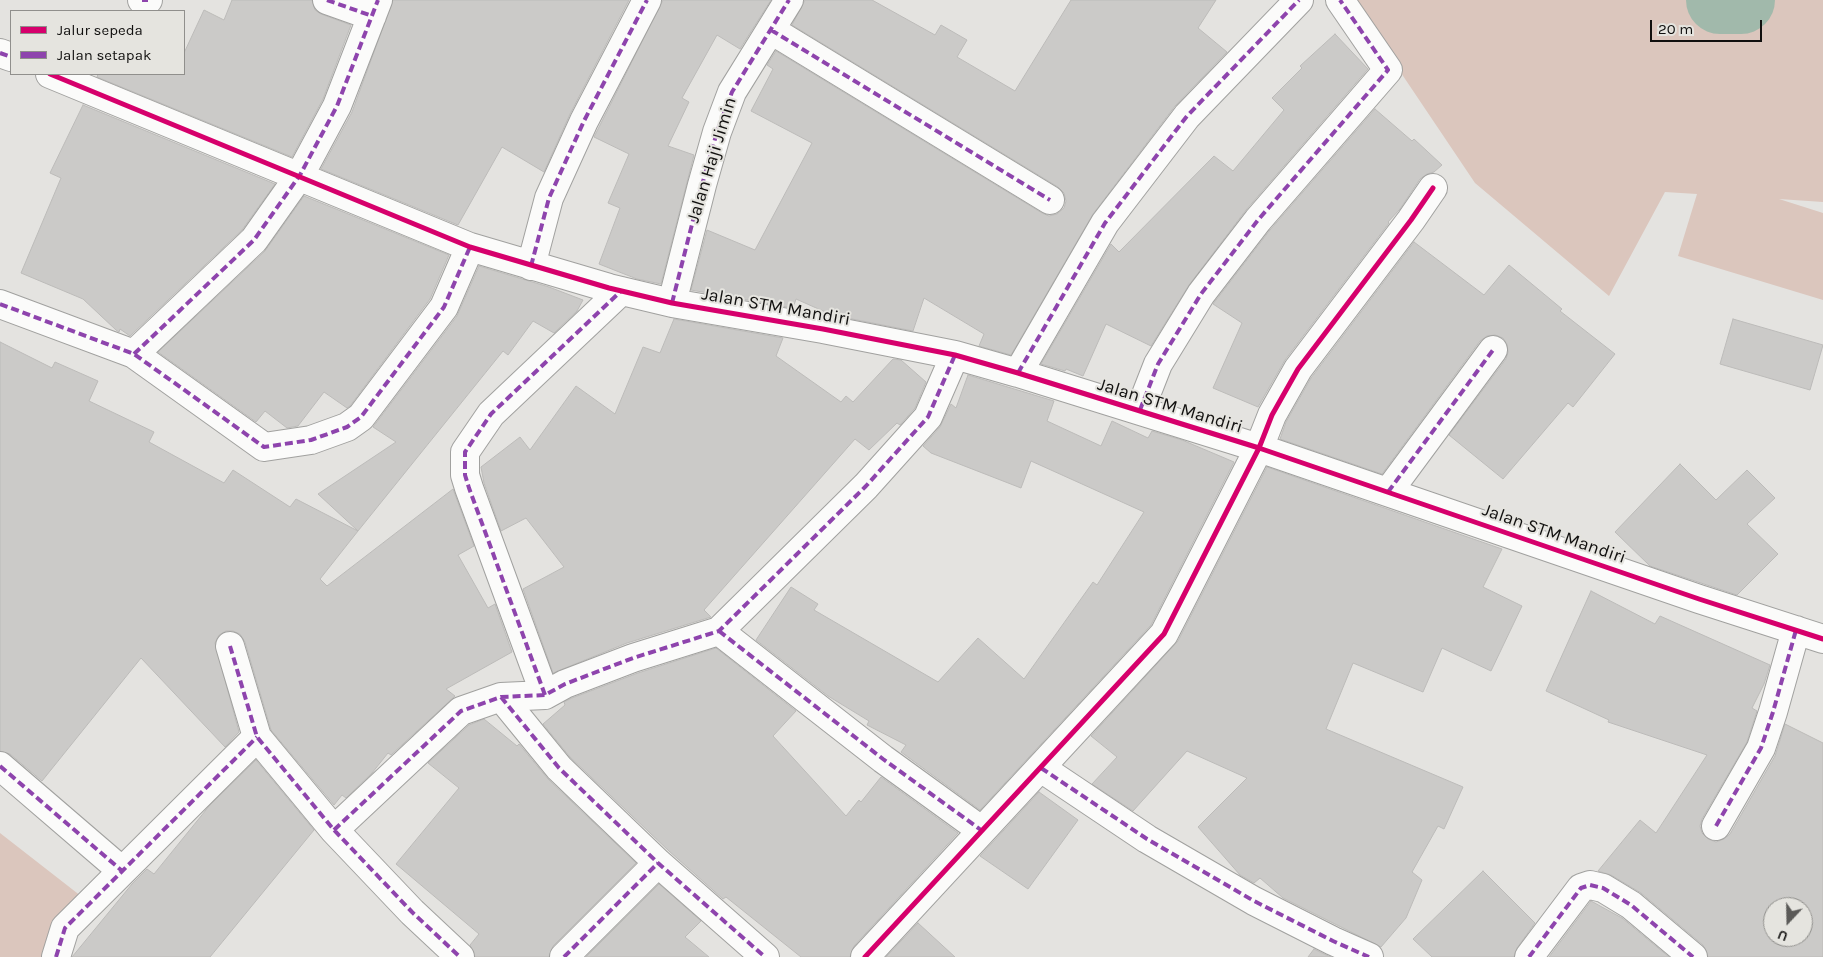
<!DOCTYPE html>
<html>
<head>
<meta charset="utf-8">
<style>
	body { margin:0 }
	#map { position:relative; width:1823px; height:957px; overflow:hidden; background:#e4e3e0; font-family:Karla,sans-serif }
	canvas { display:block }
	.legend { position:absolute; left:10px; top:10px; width:175px; height:65px; box-sizing:border-box; background:#e5e4df; border:1px solid #908f8c; margin:0; padding:6px 9px; list-style:none; font-size:15px; color:#11100f }
	.legend li { display:flex; align-items:center; gap:10px; height:25px }
	.legend b { width:25px; border:1px solid #908f8c }
	.north { position:absolute; left:1763px; top:897px; width:50px; height:50px; box-sizing:border-box; background:#e5e4df; border:1px solid #908f8c; border-radius:50%; rotate:201deg; font-size:14px; font-weight:700; line-height:20px; text-align:center; color:#11100f }
	.north::after { content:''; display:block; margin:auto; width:18px; height:22px; background:#5b5a58; clip-path:polygon(50% 0,100% 100%,50% 72%,0 100%) }
	.scale { position:absolute; left:1650px; top:20px; width:112px; height:22px; box-sizing:border-box; border:2px solid #11100f; border-top:0; padding-left:6px; font-size:15px; line-height:18px; white-space:nowrap; color:#11100f; -webkit-text-stroke:4px #e5e4df; paint-order:stroke }
</style>
</head>
<body>
<div id="map">
<canvas width="1823" height="957"></canvas>
<ul class="legend">
<li><b style="height:6px;background:#d6006c"></b>Jalur sepeda</li>
<li><b style="height:6px;background:#8e44ad"></b>Jalan setapak</li>
</ul>
<div class="north">U</div>
<div class="scale">20 m</div>
</div>
<script>
const ctx = document.querySelector('canvas').getContext('2d');
ctx.lineJoin = 'round';
function fillPath(path, color) {
  ctx.fillStyle = color;
  ctx.fill(path, 'evenodd');
}
function toPath(rows) {
  const path = new Path2D();
  for (const r of rows) {
    path.moveTo(r[0], r[1]);
    for (let i = 2; i < r.length; i += 2) path.lineTo(r[i], r[i + 1]);
  }
  return path;
}
function stroke(path, color, width, dash) {
  ctx.strokeStyle = color;
  ctx.lineWidth = width;
  ctx.lineCap = dash ? 'butt' : 'round';
  ctx.setLineDash(dash || []);
  ctx.stroke(path);
}
function write(font, color, halo, rows, align = 'center') {
  ctx.font = font + ' Karla,sans-serif';
  ctx.lineWidth = 4;
  ctx.setLineDash([]);
  ctx.textBaseline = 'middle';
  ctx.strokeStyle = halo;
  ctx.fillStyle = color;
  for (const [text, x, y, turn = 0] of rows) {
    ctx.save();
    ctx.translate(x, y);
    ctx.rotate((+turn || 0) * Math.PI / 180);
    ctx.textAlign = isNaN(turn) ? turn : align;
    if (halo) ctx.strokeText(text, 0, 0);
    ctx.fillText(text, 0, 0);
    ctx.restore();
  }
}
fillPath(toPath([
	[1352,0,1823,0,1823,202,1779,199,1823,213,1823,300,1678,256,1697,194,1665,192,1609,296,1475,183],
	[0,833,95,907,48,957,0,957]
]), '#dbc6bd');
stroke(toPath([
	[1720,0,1741,0]
]), '#a1b9ab', 68);
const building = toPath([
	[232,0,312,0,315,10,321,14,351,25,323,99,292,157,97,77,98,74,184,74,184,53,204,10,224,20,232,0],
	[393,0,629,0,570,114,544,172,502,147,458,225,321,169,352,112,393,0],
	[663,0,771,0,740,49,717,35,682,98,689,102,668,146,694,155,661,284,637,279,599,264,620,208,608,203,629,154,594,137,663,0],
	[805,0,872,0,935,35,941,25,967,40,957,57,1015,91,1071,0,1216,0,1198,28,1227,52,1175,106,1093,214,1011,355,979,346,984,334,924,298,913,331,832,315,796,299,793,308,691,290,707,230,755,250,812,143,751,111,773,69,767,65,776,51,1042,213,1049,216,1057,214,1064,208,1066,201,1064,193,1058,187,792,25,805,0],
	[1335,34,1368,69,1246,210,1189,285,1151,346,1106,324,1083,376,1066,369,1065,371,1041,364,1111,244,1119,252,1214,156,1233,171,1284,110,1272,98,1302,68,1300,66,1335,34],
	[83,105,275,184,242,230,130,336,120,329,119,332,116,330,83,299,21,273,61,178,50,173,83,105],
	[1375,109,1412,141,1414,139,1442,165,1434,172,1427,174,1420,179,1400,209,1388,222,1389,223,1285,360,1258,407,1213,388,1242,323,1213,304,1270,230,1375,109],
	[304,196,449,255,430,299,350,406,347,408,324,392,298,426,287,428,265,411,256,422,158,352,265,251,304,196],
	[1414,242,1484,295,1509,265,1562,309,1560,311,1615,354,1573,407,1568,403,1503,479,1449,435,1506,359,1508,352,1507,344,1503,338,1495,335,1487,336,1480,341,1382,474,1280,439,1286,422,1311,378,1414,242],
	[479,266,549,287,583,300,577,311,554,333,533,321,508,355,503,351,358,531,318,494,396,442,373,427,457,316,479,266],
	[674,319,783,338,776,356,841,402,846,396,853,402,893,359,901,360,926,382,915,408,900,425,897,423,869,450,855,439,704,610,711,617,627,643,553,673,523,589,564,567,526,518,501,531,484,483,481,467,520,437,530,450,576,386,615,414,643,347,660,353,674,319],
	[1733,319,1823,345,1810,390,1720,364,1733,319],
	[0,342,52,368,55,362,98,381,89,401,154,432,149,442,224,483,233,470,290,507,296,499,358,531,320,579,327,586,453,489,474,546,458,555,488,608,495,604,512,652,446,689,455,696,391,755,388,753,372,773,346,798,342,795,334,805,271,730,245,642,240,634,233,631,226,631,219,635,215,643,239,732,225,747,141,658,42,781,10,754,0,751,0,342],
	[968,375,1054,401,1047,421,1101,446,1112,421,1148,438,1152,431,1182,440,1234,462,1151,625,980,810,901,752,906,745,867,725,869,721,828,696,756,640,791,587,818,604,814,610,938,682,978,638,1024,679,1093,582,1097,585,1144,512,1031,461,1021,488,931,453,923,446,940,427,951,404,956,408,968,375],
	[1680,464,1716,500,1747,470,1775,498,1747,524,1778,554,1737,595,1650,566,1615,532,1680,464],
	[1267,467,1502,549,1483,587,1522,606,1491,671,1442,648,1423,692,1353,663,1326,729,1463,787,1444,829,1438,826,1412,872,1422,880,1406,918,1381,947,1283,898,1260,878,1254,883,1240,875,1198,827,1247,778,1187,751,1133,811,1092,784,1117,757,1091,736,1178,641,1267,467],
	[1591,591,1655,624,1660,616,1770,665,1764,684,1752,708,1757,711,1747,742,1702,819,1700,826,1702,833,1708,839,1716,842,1724,839,1730,834,1775,756,1785,724,1823,743,1823,957,1708,957,1703,945,1641,893,1611,875,1598,871,1640,820,1656,833,1707,755,1608,722,1609,720,1546,691,1591,591],
	[1773,907,1803,907,1803,937,1773,937,1773,907],
	[716,648,796,711,773,736,846,816,859,800,861,802,881,777,958,833,854,946,850,957,801,957,726,897,723,899,669,851,570,757,543,724,565,705,564,702,572,698,638,673,716,648],
	[484,719,517,746,519,744,548,779,636,863,553,946,549,957,475,957,470,945,479,934,396,864,459,788,428,763,469,725,484,719],
	[256,760,314,830,210,957,72,957,132,884,147,869,154,874,210,805,256,760],
	[1039,792,1078,820,1028,889,980,856,1039,792],
	[1483,871,1535,923,1517,948,1514,957,1432,957,1413,939,1483,871],
	[659,884,701,921,685,937,709,957,586,957,659,884],
	[1591,901,1622,918,1669,957,1549,957,1591,901],
	[918,923,955,957,886,957,918,923],
	[1314,949,1326,955,1331,957,1308,957,1314,949]
]);
fillPath(building, '#cbcac8');
stroke(building, '#bcbbb9', 1);
const street = toPath([
	[142,0,148,0],
	[327,0,372,16],
	[771,30,1050,200],
	[0,53,11,57],
	[50,74,470,247,609,288,672,303,823,329,955,355,1018,373,1259,448,1699,599,1823,639],
	[531,266,549,198,584,121,647,0],
	[672,303,702,185,717,132,732,92,789,0],
	[0,304,134,354,264,447,311,440,347,427,361,417,444,307,470,247],
	[134,354,254,240,300,175,337,106,378,0],
	[1018,373,1105,223,1187,116,1299,0],
	[1140,410,1158,364,1201,294,1258,220,1388,70,1340,0],
	[1388,492,1493,350],
	[719,631,883,759,981,830],
	[230,646,257,737,334,830,412,912,460,957],
	[545,695,469,488,465,475,465,452,491,414,621,291],
	[501,697,559,768,658,863,765,957],
	[0,766,121,870],
	[1041,768,1147,839,1254,901,1333,941,1369,957],
	[1716,826,1761,748,1773,712,1796,630],
	[334,830,461,711,501,697,545,695,565,684,633,658,719,631,866,486,928,417,955,355],
	[56,957,65,928,257,737],
	[564,957,658,863],
	[865,957,1164,634,1259,448,1272,415,1298,369,1411,220,1433,188],
	[1529,957,1581,888,1590,885,1603,888,1631,905,1693,957]
]);
stroke(street, '#a1a19f', 30);
stroke(street, '#fbfbfa', 28);
stroke(toPath([
	[142,0,148,0],
	[327,0,372,16],
	[771,30,1050,200],
	[0,53,11,57],
	[531,266,549,198,584,121,647,0],
	[672,303,702,185,717,132,732,92,789,0],
	[0,304,134,354,264,447,311,440,347,427,361,417,444,307,470,247],
	[134,354,254,240,300,175,337,106,378,0],
	[1018,373,1105,223,1187,116,1299,0],
	[1140,410,1158,364,1201,294,1258,220,1388,70,1340,0],
	[1388,492,1493,350],
	[719,631,883,759,981,830],
	[230,646,257,737,334,830,412,912,460,957],
	[545,695,469,488,465,475,465,452,491,414,621,291],
	[501,697,559,768,658,863,765,957],
	[0,766,121,870],
	[1041,768,1147,839,1254,901,1333,941,1369,957],
	[1716,826,1761,748,1773,712,1796,630],
	[334,830,461,711,501,697,545,695,565,684,633,658,719,631,866,486,928,417,955,355],
	[56,957,65,928,257,737],
	[564,957,658,863],
	[1529,957,1581,888,1590,885,1603,888,1631,905,1693,957]
]), '#8e44ad', 4, [8, 4]);
stroke(toPath([
	[50,74,470,247,609,288,672,303,823,329,955,355,1018,373,1259,448,1699,599,1823,639],
	[865,957,1164,634,1259,448,1272,415,1298,369,1411,220,1433,188]
]), '#d6006c', 5);
write('18px', '#11100f', '#e5e4df', [
	["Jalan Haji Jimin",712,160,-73],
	["Jalan STM Mandiri",776,307,10],
	["Jalan STM Mandiri",1170,406,17],
	["Jalan STM Mandiri",1554,534,19]
]);
</script>
</body>
</html>
